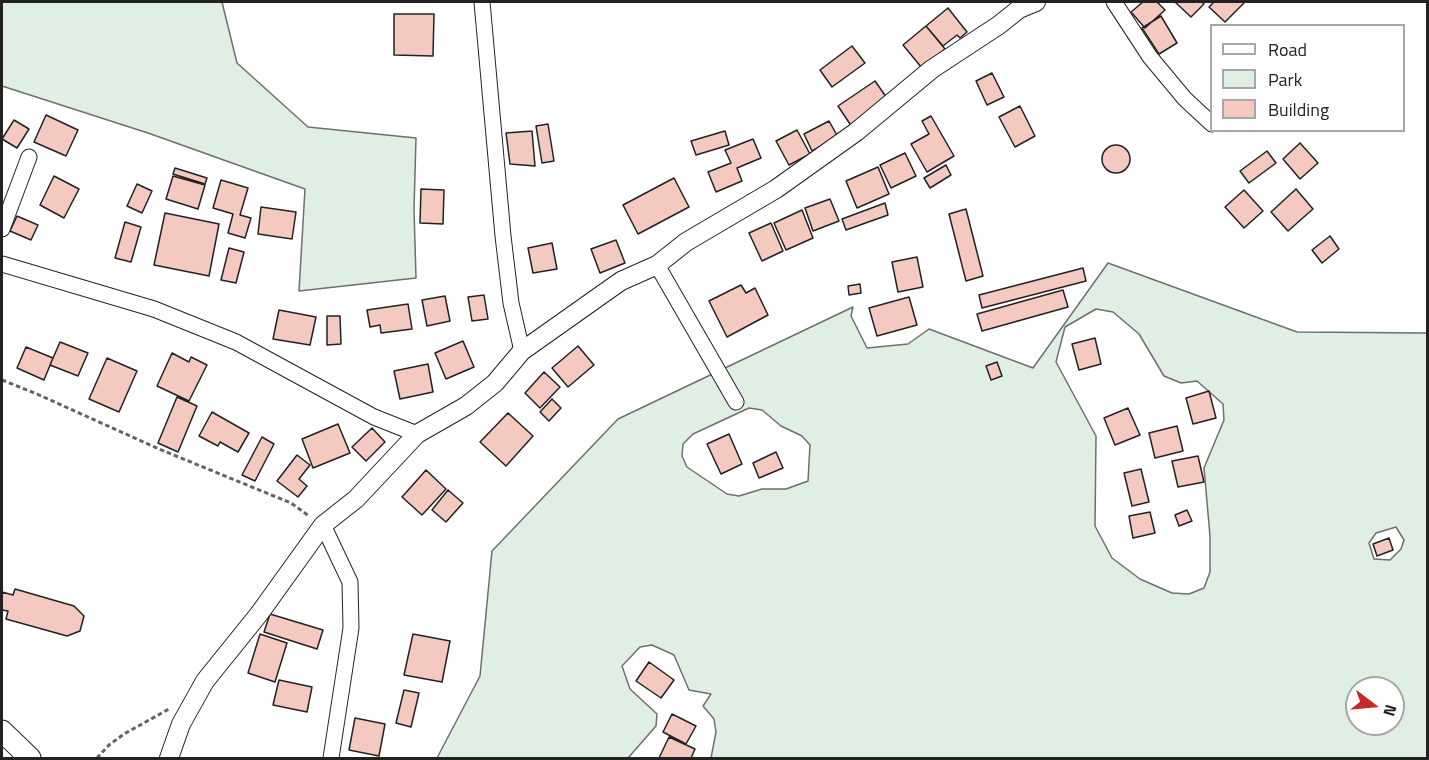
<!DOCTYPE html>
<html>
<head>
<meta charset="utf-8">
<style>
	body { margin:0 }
	#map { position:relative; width:1429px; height:760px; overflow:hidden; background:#fff; font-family:"Titillium Web",sans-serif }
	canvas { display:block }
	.frame { position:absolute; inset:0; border:3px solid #222; pointer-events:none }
	.legend { position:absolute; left:1210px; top:24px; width:195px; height:108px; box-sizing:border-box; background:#fff; border:2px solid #a7a7a7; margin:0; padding:8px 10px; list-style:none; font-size:18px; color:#222 }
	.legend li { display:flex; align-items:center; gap:12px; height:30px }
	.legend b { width:30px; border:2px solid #a7a7a7 }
	.north { position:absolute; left:1345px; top:676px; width:60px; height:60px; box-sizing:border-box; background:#fff; border:2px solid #a7a7a7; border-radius:50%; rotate:106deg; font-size:16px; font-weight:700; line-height:24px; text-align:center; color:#222 }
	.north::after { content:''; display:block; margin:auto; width:21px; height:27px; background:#c62828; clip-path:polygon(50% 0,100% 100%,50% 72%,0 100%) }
</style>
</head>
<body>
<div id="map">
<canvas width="1429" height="760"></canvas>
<div class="frame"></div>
<ul class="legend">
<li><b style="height:8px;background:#fff"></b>Road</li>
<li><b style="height:16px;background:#e0efe3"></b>Park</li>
<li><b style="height:16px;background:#f3c9c0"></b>Building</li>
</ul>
<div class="north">N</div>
</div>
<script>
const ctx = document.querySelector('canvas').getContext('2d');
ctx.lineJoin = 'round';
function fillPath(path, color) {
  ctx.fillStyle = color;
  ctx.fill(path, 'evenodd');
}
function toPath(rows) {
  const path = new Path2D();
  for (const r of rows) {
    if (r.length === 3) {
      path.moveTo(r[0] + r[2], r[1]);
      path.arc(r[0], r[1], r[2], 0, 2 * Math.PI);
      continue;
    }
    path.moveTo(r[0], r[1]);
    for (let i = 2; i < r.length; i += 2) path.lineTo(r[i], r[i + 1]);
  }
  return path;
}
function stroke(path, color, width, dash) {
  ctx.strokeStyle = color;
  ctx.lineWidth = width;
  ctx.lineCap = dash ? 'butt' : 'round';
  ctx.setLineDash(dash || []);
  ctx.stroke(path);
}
const green = toPath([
	[2,2,222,2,237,63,308,127,416,138,414,209,416,278,299,291,305,189,148,133,2,86,2,2],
	[1108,263,1297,332,1427,333,1427,758,711,758,716,732,714,719,703,706,711,694,689,690,674,655,652,645,640,647,622,666,630,689,657,714,656,726,628,758,437,758,480,676,492,551,618,419,853,307,851,316,867,348,908,344,929,329,1033,368,1108,263],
	[1096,309,1113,312,1139,334,1164,376,1181,383,1197,381,1223,404,1224,420,1204,468,1210,536,1210,572,1204,588,1189,594,1172,593,1140,579,1112,558,1095,526,1096,436,1056,362,1065,327,1096,309],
	[749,408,762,410,781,426,802,436,810,445,808,481,786,489,762,489,739,496,727,494,687,467,682,456,683,444,693,434,749,408],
	[1396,527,1404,540,1401,549,1390,560,1374,559,1369,543,1376,533,1396,527],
	[1357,688,1393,688,1393,724,1357,724,1357,688]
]);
fillPath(green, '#e0efe3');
stroke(green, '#6f6f6f', 1.5);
const building = toPath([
	[1143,2,1157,2,1165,10,1145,28,1131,12,1143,2],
	[1175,2,1202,2,1204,4,1191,17,1175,2],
	[1214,2,1245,2,1225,22,1209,7,1214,2],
	[948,8,967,32,960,38,957,35,943,46,926,26,948,8],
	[394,14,434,14,433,56,394,55,394,14],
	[1161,16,1177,43,1159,54,1142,28,1161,16],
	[926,26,945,49,922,68,903,45,926,26],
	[852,46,865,63,832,87,820,70,852,46],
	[992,73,1004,97,987,105,976,81,992,73],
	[875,81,889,101,852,127,838,106,875,81],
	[1020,106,1035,136,1015,147,999,117,1020,106],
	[46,115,78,130,66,156,34,142,46,115],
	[931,116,954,156,927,172,911,144,929,134,922,121,931,116],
	[14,120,29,129,17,148,2,139,14,120],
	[829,121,838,137,812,151,804,134,829,121],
	[548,124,554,161,542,163,536,126,548,124],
	[797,130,810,154,789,165,776,141,797,130],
	[532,131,535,166,510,164,506,133,532,131],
	[725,131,729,145,696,155,691,141,725,131],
	[753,139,761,158,737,168,742,181,716,192,708,172,731,163,725,150,753,139],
	[1300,143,1318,163,1300,179,1283,159,1300,143],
	[1116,159,14],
	[1267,151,1276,163,1249,183,1240,171,1267,151],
	[905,153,916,176,891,188,880,165,905,153],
	[946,165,951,175,930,188,924,178,946,165],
	[878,167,889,194,857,208,846,181,878,167],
	[175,168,207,178,205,184,173,174,175,168],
	[54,176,79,189,64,218,40,205,54,176],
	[173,176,205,185,198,209,166,199,173,176],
	[674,178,689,207,638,234,623,205,674,178],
	[221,180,248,188,240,215,251,218,245,238,228,233,233,214,213,208,221,180],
	[137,184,152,191,142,213,127,206,137,184],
	[421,189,444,190,443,224,420,223,421,189],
	[1296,189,1313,209,1288,231,1271,212,1296,189],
	[1244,190,1263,211,1244,228,1225,207,1244,190],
	[830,199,839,221,813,231,805,208,830,199],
	[885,203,888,215,846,230,842,219,885,203],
	[261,207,296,212,292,239,258,234,261,207],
	[966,209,983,276,966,281,949,214,966,209],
	[802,210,813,238,786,250,774,223,802,210],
	[165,213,219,224,209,276,154,265,165,213],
	[17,216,38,225,31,240,10,231,17,216],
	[125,222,141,227,131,262,115,258,125,222],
	[771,223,783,251,762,261,749,233,771,223],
	[1330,236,1339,249,1322,263,1312,250,1330,236],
	[616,240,625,263,600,273,591,249,616,240],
	[552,243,557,269,533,273,528,248,552,243],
	[229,248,244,252,236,283,221,280,229,248],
	[917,257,923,287,898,292,892,262,917,257],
	[1083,268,1086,281,982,308,979,295,1083,268],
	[860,284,861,293,849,295,848,286,860,284],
	[741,285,746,293,755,288,768,315,727,337,709,301,741,285],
	[1063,290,1068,307,982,331,977,314,1063,290],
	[484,295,488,319,472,321,468,297,484,295],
	[445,296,450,321,427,326,422,300,445,296],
	[909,297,917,325,877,336,869,308,909,297],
	[408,304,412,329,381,333,380,325,370,327,367,310,408,304],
	[279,310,316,317,310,345,273,339,279,310],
	[327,316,340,316,341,344,327,345,327,316],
	[1095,338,1101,364,1079,370,1072,344,1095,338],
	[463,341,474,367,446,379,435,353,463,341],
	[60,342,88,353,78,376,50,365,60,342],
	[578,346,594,365,568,387,552,368,578,346],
	[26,347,53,358,44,380,17,368,26,347],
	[172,353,189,362,191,357,207,365,189,401,157,386,172,353],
	[107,358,137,371,119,412,89,399,107,358],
	[997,362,1002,376,991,380,986,366,997,362],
	[428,364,433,392,400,399,394,371,428,364],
	[544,372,560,387,540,408,525,393,544,372],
	[1209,391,1216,418,1193,424,1186,398,1209,391],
	[177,397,197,406,178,452,158,443,177,397],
	[552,399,561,408,549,421,540,412,552,399],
	[1128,408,1140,435,1115,445,1104,418,1128,408],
	[212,412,249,433,238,452,220,442,218,446,199,436,212,412],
	[508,413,533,436,506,466,480,442,508,413],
	[338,424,350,453,313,468,302,439,338,424],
	[1177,426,1183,451,1155,458,1149,433,1177,426],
	[372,428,385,442,366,461,352,447,372,428],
	[729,434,742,464,721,474,707,444,729,434],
	[262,437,274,444,255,481,242,475,262,437],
	[776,452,783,468,759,478,753,463,776,452],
	[297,455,310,465,299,479,307,486,298,497,277,481,297,455],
	[1198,456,1204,482,1178,487,1172,461,1198,456],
	[1141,469,1149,502,1132,506,1124,473,1141,469],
	[426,470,446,489,422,515,402,497,426,470],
	[448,490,463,503,446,522,432,510,448,490],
	[1187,510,1192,521,1179,526,1175,515,1187,510],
	[1150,512,1155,533,1133,538,1129,516,1150,512],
	[1389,538,1393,550,1377,556,1373,544,1389,538],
	[15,589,74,606,84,616,80,631,67,636,6,619,8,611,2,610,2,592,13,595,15,589],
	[270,614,323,630,317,649,264,632,270,614],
	[260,634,287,643,275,682,248,673,260,634],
	[413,634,450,641,442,682,404,675,413,634],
	[649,662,674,680,661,698,636,681,649,662],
	[279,680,312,687,307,712,273,705,279,680],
	[404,690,419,693,411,727,396,723,404,690],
	[672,714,696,726,686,744,663,732,672,714],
	[355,718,385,724,379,756,349,750,355,718],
	[669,737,695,749,691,758,659,758,669,737]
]);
fillPath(building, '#f3c9c0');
stroke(building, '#222', 1.5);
const minor = toPath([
	[482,2,503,236,511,303,522,351],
	[1114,2,1150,57,1185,99,1212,124],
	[2,229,29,157],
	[2,264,154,309,236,342,374,417,417,434],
	[657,265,736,402],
	[323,525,350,582,351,628,331,758]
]);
const tertiary = toPath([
	[169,758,181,724,205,681,259,614,323,525,356,499,417,434,466,406,495,383,522,351,621,281,657,265,686,242,776,189,856,132,932,69,999,25,1019,9,1036,2]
]);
const secondary = toPath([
	[2,731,30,758]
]);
stroke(minor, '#222', 17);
stroke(tertiary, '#222', 20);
stroke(secondary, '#222', 23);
stroke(toPath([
	[2,380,37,394,159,449,291,503,309,516],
	[97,758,109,745,124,734,169,709]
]), '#646464', 3, [4.5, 3]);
stroke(minor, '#fff', 15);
stroke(tertiary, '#fff', 18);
stroke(secondary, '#fff', 21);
</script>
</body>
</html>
